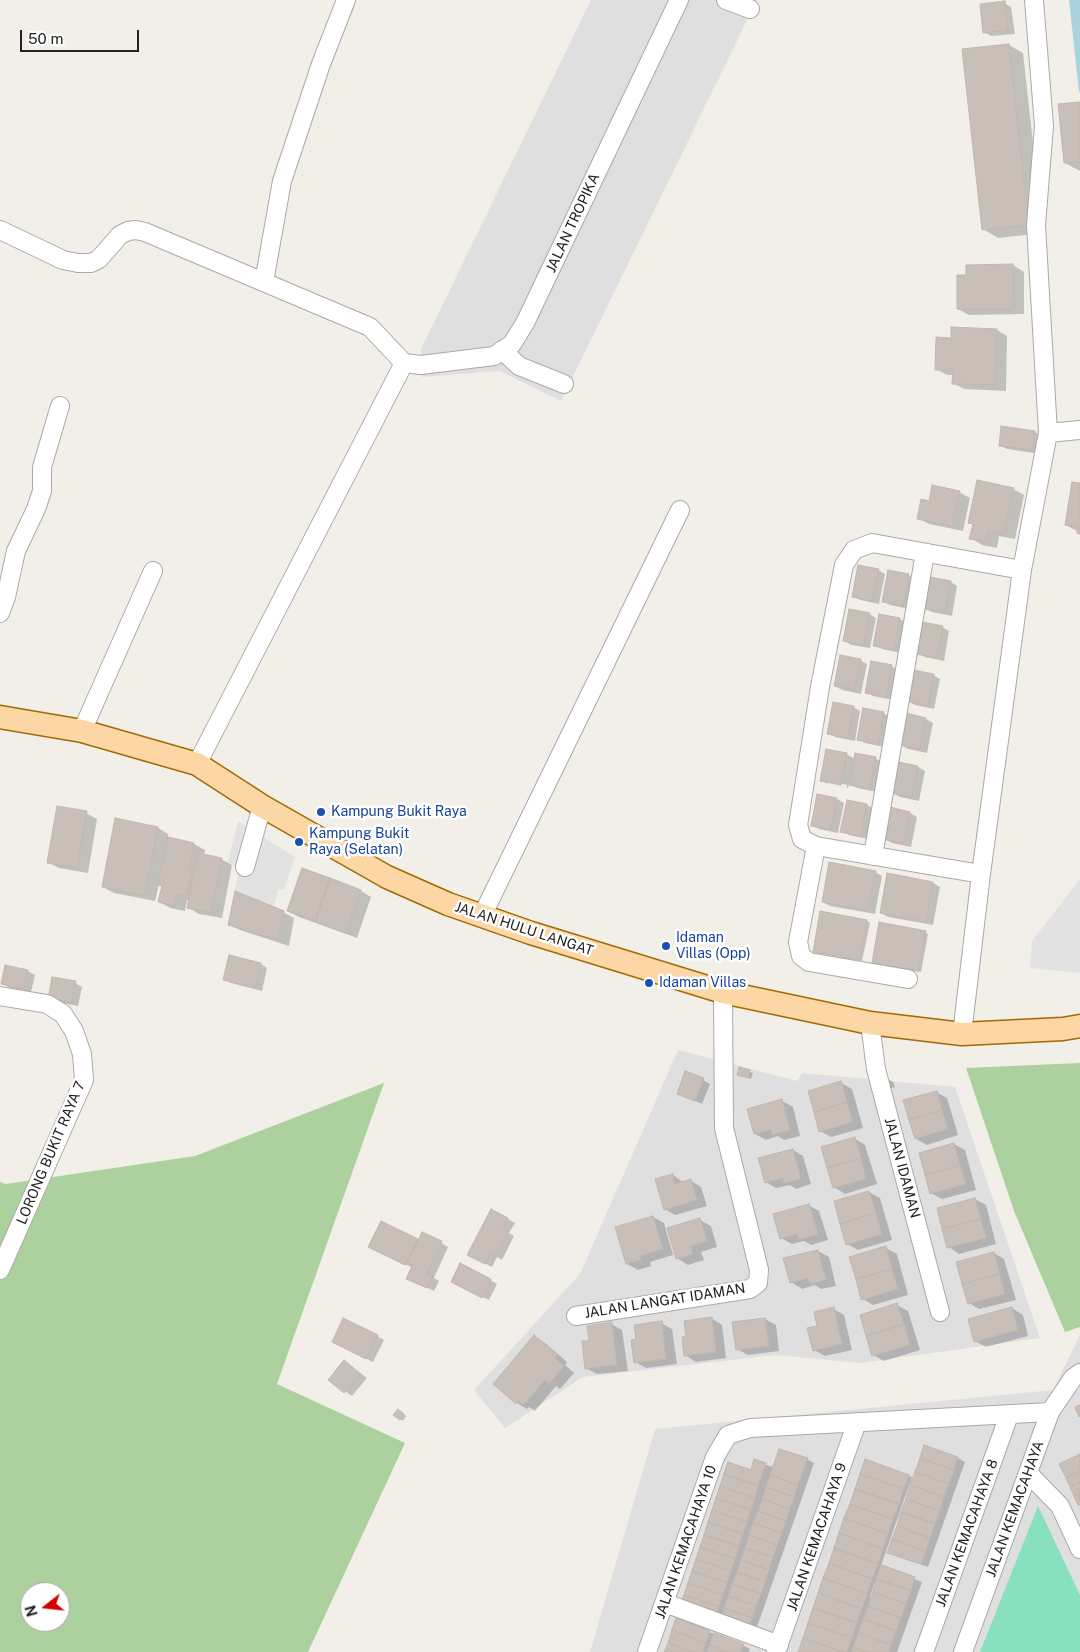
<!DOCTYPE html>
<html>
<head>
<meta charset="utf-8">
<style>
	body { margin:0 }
	#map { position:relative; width:1080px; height:1652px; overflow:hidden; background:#f2efe9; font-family:"Public Sans",sans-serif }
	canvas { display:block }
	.north { position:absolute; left:20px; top:1582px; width:50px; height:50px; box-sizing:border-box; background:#fff; border:1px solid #a7a7a7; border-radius:50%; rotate:254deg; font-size:14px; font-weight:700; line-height:20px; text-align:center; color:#222 }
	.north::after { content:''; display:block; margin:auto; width:18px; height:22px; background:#d40000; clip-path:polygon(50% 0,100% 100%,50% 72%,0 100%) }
	.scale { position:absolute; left:20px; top:30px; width:119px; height:22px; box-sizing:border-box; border:2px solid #222; border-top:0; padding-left:6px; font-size:15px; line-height:18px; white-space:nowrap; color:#222; -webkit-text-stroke:4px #fff; paint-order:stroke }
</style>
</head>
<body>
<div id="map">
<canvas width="1080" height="1652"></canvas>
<div class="north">N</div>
<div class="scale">50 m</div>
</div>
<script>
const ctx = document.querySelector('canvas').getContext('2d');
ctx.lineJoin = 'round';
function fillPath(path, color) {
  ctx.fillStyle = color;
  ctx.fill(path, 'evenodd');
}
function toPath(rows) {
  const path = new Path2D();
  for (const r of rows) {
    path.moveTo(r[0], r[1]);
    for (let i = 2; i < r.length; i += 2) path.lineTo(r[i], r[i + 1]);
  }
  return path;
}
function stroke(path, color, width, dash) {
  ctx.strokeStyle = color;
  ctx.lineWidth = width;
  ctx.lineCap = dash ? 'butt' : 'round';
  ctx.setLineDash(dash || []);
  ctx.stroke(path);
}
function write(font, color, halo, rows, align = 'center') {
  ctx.font = font + ' "Public Sans",sans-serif';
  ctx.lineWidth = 5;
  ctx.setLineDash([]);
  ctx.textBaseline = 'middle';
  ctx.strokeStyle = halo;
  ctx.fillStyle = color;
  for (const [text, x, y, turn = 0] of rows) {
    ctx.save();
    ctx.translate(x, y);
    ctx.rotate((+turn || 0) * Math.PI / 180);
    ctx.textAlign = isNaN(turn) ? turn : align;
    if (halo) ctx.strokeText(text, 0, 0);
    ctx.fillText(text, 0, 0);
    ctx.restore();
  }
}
fillPath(toPath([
	[591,0,757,0,561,401,500,371,422,377,421,349],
	[678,1050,797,1081,802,1073,955,1087,1040,1338,860,1363,775,1355,583,1377,505,1428,474,1390,580,1274],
	[1080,1335,1080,1652,590,1652,655,1429,1053,1390]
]), '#e0dfdf');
fillPath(toPath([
	[1080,1063,1080,1327,1065,1332,1014,1211,966,1068],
	[384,1083,277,1384,405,1443,308,1652,0,1652,0,1182,6,1184,195,1156],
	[30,1592,60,1592,60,1622,30,1622]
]), '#add19e');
fillPath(toPath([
	[1038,1506,1080,1595,1080,1652,980,1652]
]), '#88e0be');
fillPath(toPath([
	[238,821,295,857,284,890,278,889,274,907,235,891,239,868,228,862],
	[1080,879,1080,973,1030,968,1032,941]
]), '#e2e2e2');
fillPath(toPath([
	[1069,0,1080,0,1080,92,1079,92]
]), '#aad3df');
fillPath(toPath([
	[1004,3,1011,7,1015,34,991,36,984,32],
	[1009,45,1023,53,1043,233,998,238,983,229],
	[1080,104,1080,171,1065,163],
	[1013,265,1024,272,1024,314,969,315,958,309,967,276,967,266],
	[997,330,1007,336,1006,391,964,389,953,383,954,375,947,375,936,369,952,339],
	[1035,432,1042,436,1040,454,1007,449,1000,445],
	[1080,484,1080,533,1066,525],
	[1013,489,1024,495,1015,539,999,536,997,548,982,545,971,538,974,525,969,522],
	[959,492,970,498,963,531,929,524,918,518],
	[878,570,885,574,879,604,860,600,853,596],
	[908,575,915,579,909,609,890,605,883,601],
	[951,582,957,586,952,616,932,612,925,608],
	[869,614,876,618,870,648,851,645,845,641],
	[900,619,906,623,901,653,882,649,875,645],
	[942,627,949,631,944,661,925,657,918,653],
	[860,660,867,664,861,694,842,690,835,686],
	[891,666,898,670,893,700,873,696,866,692],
	[933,675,940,679,934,709,915,705,908,701],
	[853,707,860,711,855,741,835,737,829,733],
	[883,713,890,717,884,747,865,743,858,739],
	[907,715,926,719,933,723,927,753,908,749,901,745],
	[846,754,855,759,875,758,882,762,877,792,857,788,849,783,848,788,828,784,847,788,847,785,827,781,827,784,822,780],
	[899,763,918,767,925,771,919,801,900,797,893,793],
	[818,795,837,799,844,803,838,833,819,829,812,825],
	[867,805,874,809,868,839,849,835,842,831],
	[86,813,97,819,88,873,59,868,48,862],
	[910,813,917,817,911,847,892,843,885,839],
	[158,828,168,834,168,838,194,844,205,850,204,855,221,859,232,865,222,918,199,914,189,908,190,901,187,900,185,911,170,908,160,902,163,886,159,884,155,901,114,893,103,887],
	[302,870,361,891,371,897,357,938,299,917,288,911],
	[875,872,882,876,875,914,830,906,823,902],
	[888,874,933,883,940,887,933,925,888,917,881,913],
	[283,912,294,918,289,946,240,930,229,924],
	[867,921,870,923,862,961,818,953],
	[925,932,928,934,921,972,873,962],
	[261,964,267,968,262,991,231,983,224,979],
	[6,966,28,971,35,975,31,992,10,988,3,984],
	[75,983,82,987,78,1006,56,1002],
	[740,1069,753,1073,751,1079,739,1075],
	[703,1080,710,1084,702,1104,678,1093],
	[890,1080,893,1082,895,1087,888,1089,883,1082],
	[841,1083,852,1089,863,1128,831,1137,820,1131],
	[936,1092,947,1098,958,1135,927,1145,916,1139],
	[782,1101,793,1107,800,1136,784,1140,778,1136,766,1140,755,1134],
	[854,1138,865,1145,877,1184,845,1194,834,1187],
	[954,1144,965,1150,976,1190,942,1199,931,1193],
	[793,1150,803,1156,811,1184,796,1189,790,1185,776,1188,766,1182],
	[673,1175,683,1182,691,1181,701,1187,707,1206,675,1215,665,1209],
	[869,1192,880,1198,892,1240,858,1250,847,1244],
	[975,1199,986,1205,996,1244,959,1254,949,1247,938,1208],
	[808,1205,819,1211,828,1240,811,1245,804,1241,792,1244,781,1238],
	[492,1210,515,1223,509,1233,514,1236,502,1260,497,1257,492,1267,476,1259],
	[653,1217,664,1223,673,1255,650,1262,651,1266,638,1270,627,1264],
	[700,1220,711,1226,717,1247,701,1252,704,1260,688,1265,677,1258],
	[381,1223,419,1241,441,1243,448,1247,434,1278,439,1281,434,1291,415,1282,413,1268,377,1251],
	[886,1248,897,1254,908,1295,873,1305,863,1299],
	[818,1251,829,1257,836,1286,821,1289,815,1285,802,1289,791,1282],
	[994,1253,1004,1259,1016,1300,979,1309,969,1303],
	[490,1280,497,1284,489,1300,460,1286],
	[897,1305,908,1311,920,1350,884,1361,873,1355],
	[1012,1308,1023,1315,1028,1336,986,1347,975,1341],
	[834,1309,844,1315,852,1350,825,1356,814,1350,819,1327],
	[711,1318,722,1325,726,1358,696,1362,685,1355,688,1338],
	[765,1319,776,1325,779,1351,748,1355,737,1349],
	[661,1323,672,1329,677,1364,646,1368,635,1362],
	[611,1324,622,1330,628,1371,597,1374,586,1368],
	[377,1336,384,1340,373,1362,340,1345],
	[535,1337,545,1343,567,1362,565,1365,574,1373,560,1389,556,1386,535,1411,529,1407,527,1409,517,1403],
	[345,1362,367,1378,352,1396,330,1380],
	[401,1412,406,1416,403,1421,400,1419],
	[958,1458,965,1462,928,1567,896,1556,889,1552],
	[807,1459,814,1463,755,1633,681,1607,751,1471,755,1460,774,1468],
	[909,1476,912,1477,870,1597,872,1598,883,1567,922,1582,897,1652,799,1652],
	[677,1620,743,1645,750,1649,749,1652,666,1652]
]), '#0003');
const building = toPath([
	[1005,1,1008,30,983,33,980,4,1005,1],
	[1009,44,1029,225,982,230,962,49,1009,44],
	[1080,102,1080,162,1064,163,1058,104,1080,102],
	[1013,264,1014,309,957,309,957,275,966,275,966,265,1013,264],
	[951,327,997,329,995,385,952,384,953,370,935,370,936,337,951,338,951,327],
	[1001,426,1035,431,1033,450,999,446,1001,426],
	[977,480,1014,488,1004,534,988,531,986,542,969,539,973,524,968,523,977,480],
	[1072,482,1080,483,1080,534,1077,533,1078,527,1065,525,1072,482],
	[932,485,960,491,952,526,917,519,921,499,929,501,932,485],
	[858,565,879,569,872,601,852,597,858,565],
	[888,570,909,574,903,606,882,602,888,570],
	[930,577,951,581,945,613,924,609,930,577],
	[849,609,870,613,864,645,843,641,849,609],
	[879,614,900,618,894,650,873,646,879,614],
	[922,622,943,626,937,658,916,654,922,622],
	[840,655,861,659,855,690,834,686,840,655],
	[871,661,892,665,886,697,865,693,871,661],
	[913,670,934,674,928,706,907,701,913,670],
	[833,702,854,706,848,738,827,734,833,702],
	[863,708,884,712,878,744,857,740,863,708],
	[906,713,926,718,920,749,899,745,906,713],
	[826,749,847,753,841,785,820,781,826,749],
	[855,753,876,757,870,789,849,785,855,753],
	[898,762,918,766,912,798,892,793,898,762],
	[817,794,837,798,831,830,811,826,817,794],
	[847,800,867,804,861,836,840,832,847,800],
	[57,806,87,811,77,868,47,863,57,806],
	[890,807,910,812,904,844,883,839,890,807],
	[115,818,158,827,145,896,102,887,115,818],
	[168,837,194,843,189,868,193,868,187,897,176,895,174,906,158,902,162,886,158,885,168,837],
	[198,853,222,858,211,913,187,908,198,853],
	[829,862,876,871,868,911,822,902,829,862],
	[302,868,330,878,315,921,287,911,302,868],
	[887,873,933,882,926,922,880,913,887,873],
	[330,878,361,890,346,933,315,921,330,878],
	[235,891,284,911,278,940,228,925,235,891],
	[820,911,867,920,860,960,813,952,820,911],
	[879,922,926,931,918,971,872,963,879,922],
	[229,955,261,963,255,988,223,980,229,955],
	[5,965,28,970,24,989,1,984,5,965],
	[52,977,76,981,72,1003,48,999,52,977],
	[739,1067,750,1070,748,1078,737,1075,739,1067],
	[685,1071,704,1078,695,1101,677,1094,685,1071],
	[841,1081,847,1102,814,1112,808,1091,841,1081],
	[937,1091,942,1110,909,1120,903,1100,937,1091],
	[782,1099,790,1130,772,1135,771,1130,754,1134,747,1109,782,1099],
	[847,1102,853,1122,819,1132,814,1112,847,1102],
	[942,1110,948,1129,915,1139,909,1120,942,1110],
	[855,1137,861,1158,827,1168,821,1147,855,1137],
	[954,1143,960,1165,925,1175,919,1153,954,1143],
	[793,1149,801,1179,784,1183,783,1178,765,1183,758,1158,793,1149],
	[861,1158,866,1179,833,1188,827,1168,861,1158],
	[960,1165,966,1184,930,1194,925,1175,960,1165],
	[673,1174,675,1184,691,1179,697,1200,664,1210,655,1179,673,1174],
	[869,1191,876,1213,840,1224,834,1201,869,1191],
	[975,1198,981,1219,942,1229,937,1208,975,1198],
	[809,1204,818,1234,799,1240,797,1234,780,1239,773,1214,809,1204],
	[491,1209,508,1218,503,1229,508,1231,494,1257,490,1254,485,1264,467,1255,491,1209],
	[876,1213,882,1234,846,1245,840,1224,876,1213],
	[653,1216,663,1249,640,1256,641,1260,626,1264,615,1227,653,1216],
	[700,1218,707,1241,691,1246,693,1254,676,1259,667,1228,700,1218],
	[981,1219,986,1238,947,1248,942,1229,981,1219],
	[381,1221,418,1239,405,1265,368,1247,381,1221],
	[422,1232,442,1241,427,1273,433,1276,427,1288,406,1279,413,1264,408,1262,422,1232],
	[886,1246,892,1269,856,1279,849,1257,886,1246],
	[818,1250,826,1280,810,1284,808,1278,790,1283,783,1258,818,1250],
	[994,1252,1000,1274,962,1284,956,1262,994,1252],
	[460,1263,491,1279,482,1298,451,1282,460,1263],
	[892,1269,898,1289,861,1300,856,1279,892,1269],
	[1000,1274,1005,1294,968,1304,962,1284,1000,1274],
	[897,1303,904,1324,866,1336,860,1315,897,1303],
	[834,1307,842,1344,813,1351,807,1328,817,1326,814,1312,834,1307],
	[1012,1307,1018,1330,974,1342,968,1319,1012,1307],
	[712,1317,716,1352,684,1356,682,1337,686,1336,684,1321,712,1317],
	[343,1318,378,1335,366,1359,332,1342,343,1318],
	[765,1318,769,1346,736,1350,732,1322,765,1318],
	[662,1321,666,1359,634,1363,631,1340,636,1339,634,1325,662,1321],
	[612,1322,617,1365,585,1369,582,1341,589,1341,587,1326,612,1322],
	[904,1324,910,1345,872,1356,866,1336,904,1324],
	[534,1335,558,1355,555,1358,564,1366,549,1384,545,1380,524,1405,518,1401,516,1404,493,1384,534,1335],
	[344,1360,361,1374,344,1393,328,1380,344,1360],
	[1080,1405,1080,1416,1079,1417,1075,1407,1080,1405],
	[398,1409,404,1414,400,1420,393,1415,398,1409],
	[924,1445,958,1457,954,1470,920,1458,924,1445],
	[779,1449,808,1458,798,1485,770,1475,779,1449],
	[1080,1454,1080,1471,1066,1478,1059,1464,1080,1454],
	[920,1458,954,1470,949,1484,915,1472,920,1458],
	[754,1459,766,1463,758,1486,724,1474,728,1462,751,1470,754,1459],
	[865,1459,909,1475,904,1489,860,1474,865,1459],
	[1080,1471,1080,1482,1070,1487,1066,1478,1080,1471],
	[915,1472,949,1484,944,1497,910,1485,915,1472],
	[724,1474,758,1486,755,1498,720,1486,724,1474],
	[860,1474,904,1489,899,1504,855,1489,860,1474],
	[770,1475,798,1485,794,1497,766,1487,770,1475],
	[1080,1482,1080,1493,1074,1496,1070,1487,1080,1482],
	[910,1485,944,1497,940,1511,906,1499,910,1485],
	[720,1486,755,1498,751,1510,716,1498,720,1486],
	[766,1487,794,1497,790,1509,762,1499,766,1487],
	[855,1489,899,1504,893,1519,850,1504,855,1489],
	[1080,1493,1080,1505,1078,1505,1074,1496,1080,1493],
	[716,1498,751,1510,747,1522,712,1510,716,1498],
	[762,1499,790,1509,786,1521,758,1511,762,1499],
	[906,1499,940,1511,935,1524,901,1512,906,1499],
	[850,1504,893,1519,888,1534,844,1518,850,1504],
	[712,1510,747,1522,743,1534,708,1522,712,1510],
	[758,1511,786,1521,782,1533,753,1523,758,1511],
	[901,1512,935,1524,930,1538,897,1526,901,1512],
	[844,1518,888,1534,883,1549,839,1533,844,1518],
	[708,1522,743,1534,739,1546,704,1535,708,1522],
	[753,1523,782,1533,777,1545,749,1535,753,1523],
	[897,1526,930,1538,926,1551,892,1539,897,1526],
	[839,1533,883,1549,878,1564,834,1548,839,1533],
	[704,1535,739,1546,735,1559,700,1547,704,1535],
	[749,1535,777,1545,773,1557,745,1548,749,1535],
	[892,1539,926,1551,921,1564,887,1553,892,1539],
	[700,1547,735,1559,731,1571,696,1559,700,1547],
	[745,1548,773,1557,769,1570,741,1560,745,1548],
	[834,1548,878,1564,872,1579,829,1563,834,1548],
	[696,1559,731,1571,727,1583,692,1571,696,1559],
	[741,1560,769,1570,765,1582,737,1572,741,1560],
	[829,1563,872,1579,867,1594,823,1578,829,1563],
	[882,1565,915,1577,911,1591,877,1579,882,1565],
	[692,1571,727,1583,723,1595,688,1583,692,1571],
	[737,1572,765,1582,761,1594,732,1584,737,1572],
	[823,1578,867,1594,862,1609,818,1593,823,1578],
	[877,1579,911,1591,906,1604,873,1592,877,1579],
	[688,1583,723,1595,719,1607,684,1595,688,1583],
	[732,1584,761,1594,756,1606,728,1596,732,1584],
	[873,1592,906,1604,901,1618,868,1606,873,1592],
	[818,1593,862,1609,857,1623,813,1608,818,1593],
	[684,1595,719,1607,715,1619,680,1607,684,1595],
	[728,1596,756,1606,752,1618,724,1608,728,1596],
	[868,1606,901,1618,896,1631,863,1619,868,1606],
	[724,1608,752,1618,748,1630,720,1621,724,1608],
	[813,1608,857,1623,852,1638,808,1623,813,1608],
	[676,1618,710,1631,706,1643,672,1630,676,1618],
	[863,1619,896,1631,891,1645,858,1633,863,1619],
	[808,1623,852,1638,847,1652,843,1652,803,1638,808,1623],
	[672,1630,706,1643,703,1652,693,1652,668,1643,672,1630],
	[714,1633,744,1644,741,1652,728,1652,709,1645,714,1633],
	[858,1633,891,1645,889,1652,868,1652,853,1647,858,1633],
	[803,1638,843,1652,798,1652,803,1638],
	[668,1643,693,1652,664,1652,668,1643],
	[709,1645,728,1652,707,1652,709,1645],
	[853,1647,868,1652,851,1652,853,1647]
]);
fillPath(building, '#c7bfb8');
stroke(building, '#c4b6ab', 1);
const minor = toPath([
	[726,0,750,9],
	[0,230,63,260,78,263,91,263,99,259,120,235,128,231,136,230,145,232,370,327,404,363],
	[264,282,282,181,321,64,346,0],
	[502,350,519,366,564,384],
	[404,363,421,365,494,356,512,344,525,323,679,0],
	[1048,433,1080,430],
	[0,613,6,597,16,551,36,509,42,491,42,467,60,406],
	[82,731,153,571],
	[197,764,404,363],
	[816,846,798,942,801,956,809,962,908,979],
	[873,856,925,553],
	[245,867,262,806],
	[981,874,816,846,802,839,798,825,820,687,844,565,854,550,872,543,1022,570],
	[482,916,680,510],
	[0,996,47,1004,63,1014,74,1031,82,1054,84,1080,0,1270],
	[870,1023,876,1069,940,1312],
	[962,1034,981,874,1022,570,1048,433,1036,225,1044,126,1034,0],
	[576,1316,750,1289,758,1283,759,1270,724,1128,723,992],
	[1028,1473,1060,1506,1080,1549],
	[665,1603,779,1645],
	[647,1652,715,1457,728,1435,750,1428,1050,1412],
	[776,1652,857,1422],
	[924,1652,1009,1415],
	[963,1652,1050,1412,1073,1378,1080,1373]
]);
const major = toPath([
	[0,717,82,731,197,764,262,806,387,877,448,904,531,933,723,992,870,1023,962,1034,1063,1029,1080,1026]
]);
stroke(minor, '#a9a9a9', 20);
stroke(major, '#a06b00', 25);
stroke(minor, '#fff', 18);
stroke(major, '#fcd6a4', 22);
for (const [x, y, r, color] of [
	[321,812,5,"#1a4fb4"],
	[299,842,5,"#1a4fb4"],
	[666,946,5,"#1a4fb4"],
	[649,983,5,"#1a4fb4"]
]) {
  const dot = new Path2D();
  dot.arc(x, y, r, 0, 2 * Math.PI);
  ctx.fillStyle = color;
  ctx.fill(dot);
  stroke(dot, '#fff', 2);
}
write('14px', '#222', '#fff', [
	["JALAN TROPIKA",573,223,-65],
	["JALAN HULU LANGAT",524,929,18],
	["LORONG BUKIT RAYA 7",51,1153,-67],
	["JALAN IDAMAN",902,1168,75],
	["JALAN LANGAT IDAMAN",665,1301,-9],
	["JALAN KEMACAHAYA",1015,1509,-70],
	["JALAN KEMACAHAYA 8",967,1533,-70],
	["JALAN KEMACAHAYA 9",817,1537,-71],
	["JALAN KEMACAHAYA 10",686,1542,-71]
]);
write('14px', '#164399', '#fff', [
	["Kampung Bukit Raya",331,812],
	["Kampung Bukit",309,834],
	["Raya (Selatan)",309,850],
	["Idaman",676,938],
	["Villas (Opp)",676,954],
	["Idaman Villas",659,983]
], 'left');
</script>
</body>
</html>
